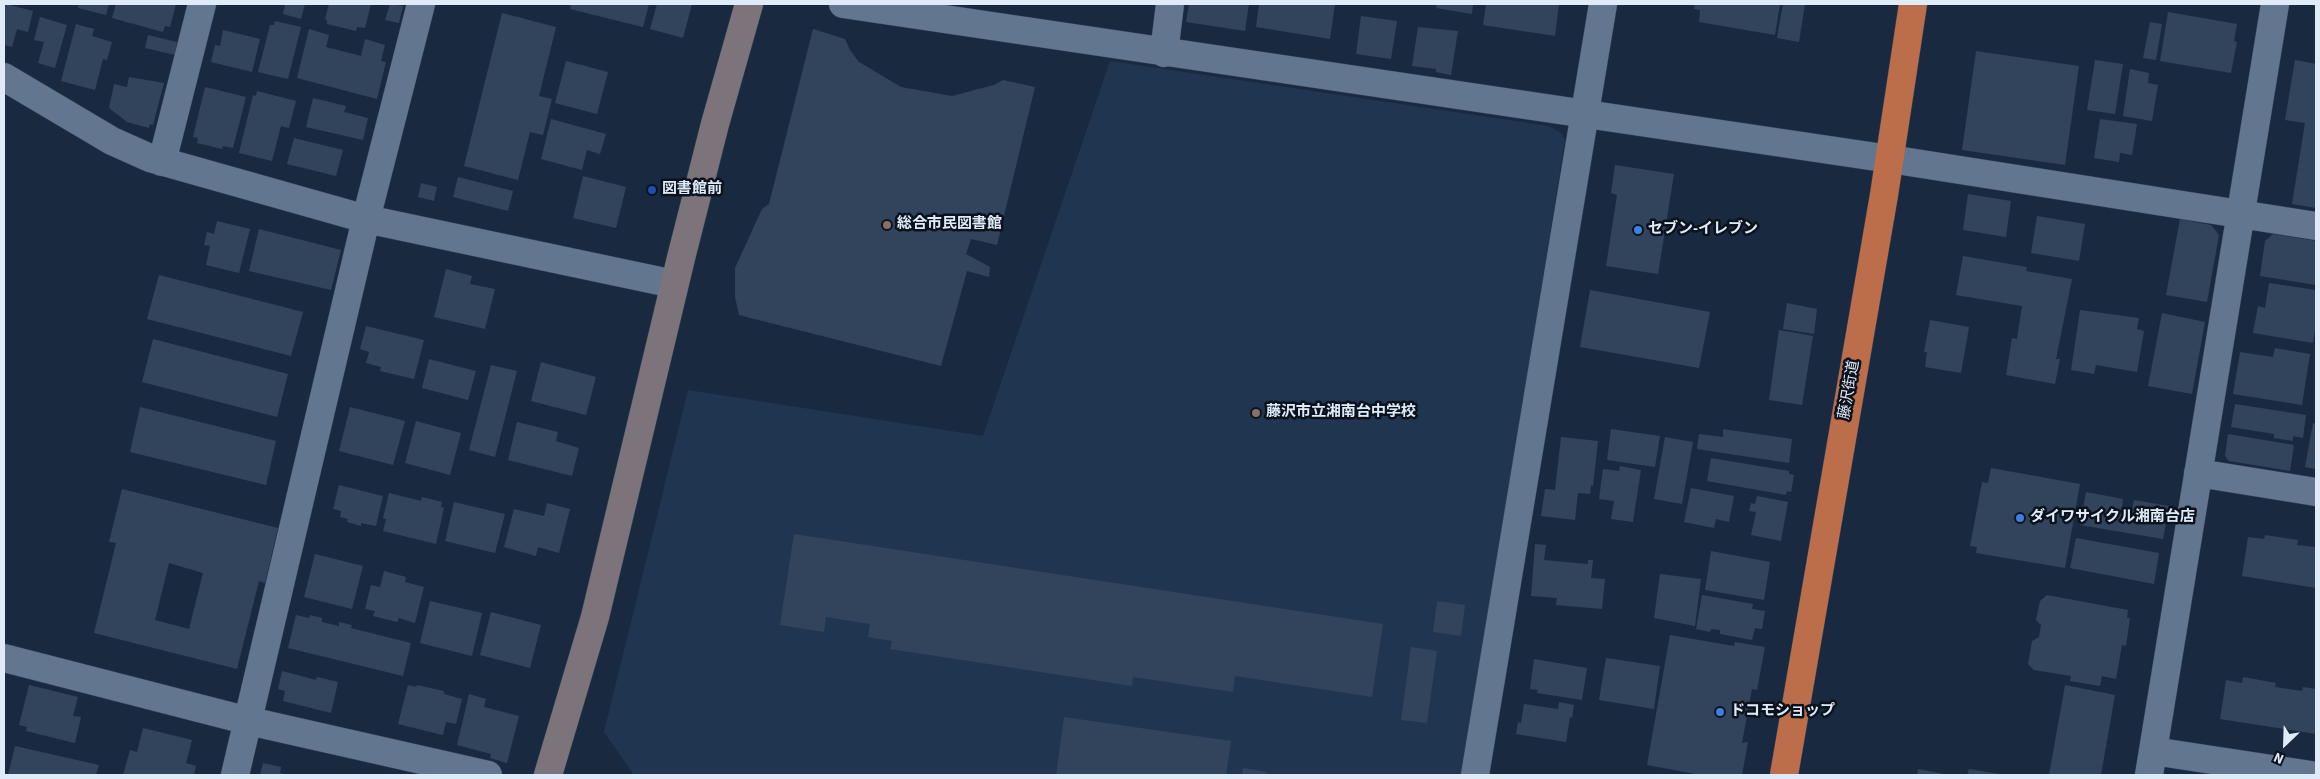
<!DOCTYPE html>
<html>
<head>
<meta charset="utf-8">
<style>
	body { margin:0 }
	#map { position:relative; width:2320px; height:779px; overflow:hidden; background:#192a40; font-family:"Source Sans 3",sans-serif }
	canvas { display:block }
	.frame { position:absolute; inset:0; border:5px solid #e0ebfa; pointer-events:none }
	.north { position:absolute; left:2260px; top:719px; width:50px; height:50px; -webkit-text-stroke:4px #0b121c; paint-order:stroke; rotate:204deg; font-size:14px; font-weight:700; line-height:20px; text-align:center; color:#e0ebfa }
	.north::after { content:''; display:block; margin:auto; width:18px; height:22px; background:#e0ebfa; clip-path:polygon(50% 0,100% 100%,50% 72%,0 100%) }
</style>
</head>
<body>
<div id="map">
<canvas width="2320" height="779"></canvas>
<div class="frame"></div>
<div class="north">N</div>
</div>
<script>
const ctx = document.querySelector('canvas').getContext('2d');
ctx.lineJoin = 'round';
function fillPath(path, color) {
  ctx.fillStyle = color;
  ctx.fill(path, 'evenodd');
}
function toPath(rows) {
  const path = new Path2D();
  for (const r of rows) {
    path.moveTo(r[0], r[1]);
    for (let i = 2; i < r.length; i += 2) path.lineTo(r[i], r[i + 1]);
  }
  return path;
}
function stroke(path, color, width, dash) {
  ctx.strokeStyle = color;
  ctx.lineWidth = width;
  ctx.lineCap = dash ? 'butt' : 'round';
  ctx.setLineDash(dash || []);
  ctx.stroke(path);
}
function write(font, color, halo, rows, align = 'center') {
  ctx.font = font + ' "Source Sans 3","Noto Sans JP",sans-serif';
  ctx.lineWidth = 5;
  ctx.setLineDash([]);
  ctx.textBaseline = 'middle';
  ctx.strokeStyle = halo;
  ctx.fillStyle = color;
  for (const [text, x, y, turn = 0] of rows) {
    ctx.save();
    ctx.translate(x, y);
    ctx.rotate((+turn || 0) * Math.PI / 180);
    ctx.textAlign = isNaN(turn) ? turn : align;
    if (halo) ctx.strokeText(text, 0, 0);
    ctx.fillText(text, 0, 0);
    ctx.restore();
  }
}
fillPath(toPath([
	[1110,61,1549,126,1561,133,1565,140,1464,775,634,775,604,732,688,390,983,436]
]), '#203650');
fillPath(toPath([
	[6,4,33,11,28,32,17,29,12,47,4,45,4,11],
	[79,4,109,4,106,15,78,8],
	[116,4,176,4,170,27,165,26,163,32,112,18],
	[281,4,305,4,301,19,283,14,285,5],
	[329,4,371,4,365,28,357,27,356,31,327,24,327,20,325,19],
	[390,4,403,6,399,23,385,20],
	[571,4,649,4,643,27,570,9],
	[657,4,692,4,683,38,650,29],
	[1189,4,1249,4,1245,31,1186,22],
	[1259,4,1335,4,1330,39,1256,27],
	[1437,4,1473,4,1472,14,1436,8],
	[1486,4,1559,4,1555,36,1483,25],
	[1695,4,1780,4,1775,35,1699,22,1700,10,1694,9],
	[1783,4,1805,4,1799,42,1777,38],
	[2168,12,2237,24,2234,41,2237,42,2231,73,2160,61],
	[502,13,556,27,539,96,552,99,543,135,530,132,518,180,464,166],
	[1361,16,1397,21,1391,59,1356,54],
	[40,17,67,25,55,68,38,63,44,42,34,40],
	[275,21,301,27,288,79,258,72,270,25,274,25],
	[2150,22,2162,24,2156,60,2143,58],
	[76,24,94,29,92,36,112,42,107,60,103,59,95,90,61,81],
	[1418,27,1458,31,1451,75,1436,72,1436,69,1412,66],
	[309,29,329,35,326,47,361,56,365,39,385,45,381,61,386,62,377,99,297,78],
	[813,29,845,39,850,50,859,62,901,87,952,96,994,85,1003,80,1035,87,997,245,971,239,966,254,990,267,989,277,967,271,941,366,739,315,735,297,735,268,762,209,769,204],
	[223,30,260,39,252,72,211,62,215,45,220,46],
	[148,35,177,42,175,55,145,48],
	[1976,51,2079,66,2065,165,1962,150],
	[2095,60,2123,64,2115,114,2087,110],
	[2295,60,2316,64,2316,208,2292,204,2305,123,2285,120],
	[566,61,608,72,597,114,555,103],
	[2130,69,2149,73,2148,83,2158,85,2152,121,2123,116],
	[129,77,164,83,153,125,150,124,149,128,127,122,109,108,114,84,127,87],
	[205,87,246,97,233,148,223,146,222,149,197,143,198,138,193,137],
	[257,91,296,101,289,128,281,126,272,161,239,153,253,95,256,96],
	[313,98,346,106,344,112,368,118,363,140,306,127],
	[551,119,606,134,600,154,587,150,582,170,541,159],
	[2100,119,2137,124,2132,155,2120,153,2119,162,2094,158],
	[294,138,343,150,336,176,287,164],
	[1615,165,1674,174,1658,274,1606,266,1617,195,1611,193],
	[583,176,626,187,616,228,573,218],
	[458,177,513,191,508,211,453,197],
	[421,183,437,187,434,201,418,197],
	[1968,194,2011,201,2006,237,1963,230],
	[2037,216,2085,224,2079,261,2031,253],
	[2180,219,2211,225,2219,235,2207,302,2166,295],
	[217,221,250,229,239,273,206,265,210,246,204,245,207,232,214,234],
	[259,229,341,250,331,290,249,271],
	[2273,234,2316,241,2316,285,2260,276,2265,241],
	[1963,256,2027,267,2026,271,2072,279,2056,359,2060,359,2055,384,2006,375,2012,338,2017,339,2022,306,1956,295],
	[446,269,472,276,470,284,495,289,485,329,434,317],
	[159,275,303,312,291,356,147,319],
	[2269,283,2316,290,2316,322,2313,343,2253,333,2258,306,2265,308],
	[1590,290,1710,312,1699,368,1580,347],
	[1787,303,1817,309,1814,334,1783,329],
	[2080,310,2139,318,2137,329,2144,331,2137,372,2096,365,2094,374,2071,370],
	[2162,313,2205,322,2192,394,2148,386],
	[1930,320,1969,327,1961,373,1925,367,1927,352,1924,352],
	[366,326,424,340,414,379,380,371,381,367,366,363,369,352,360,349],
	[1779,330,1813,336,1802,405,1769,400],
	[153,339,288,374,277,417,142,382],
	[2275,348,2310,354,2302,405,2233,394,2240,352,2273,357],
	[429,359,476,371,468,400,422,388],
	[541,362,596,377,586,415,531,401],
	[491,365,517,371,495,457,469,450],
	[2235,404,2306,415,2303,438,2293,436,2293,441,2274,438,2274,434,2231,427],
	[140,407,276,441,266,485,130,452],
	[350,407,405,421,393,465,339,451],
	[416,421,461,433,450,475,405,463],
	[517,422,558,432,556,441,579,448,572,476,508,460],
	[2313,423,2316,424,2316,469,2305,467],
	[1611,429,1660,436,1655,467,1607,460],
	[1723,429,1792,439,1789,463,1697,449,1699,434,1723,437],
	[2228,434,2294,445,2290,471,2229,461,2225,456],
	[1561,437,1598,441,1593,486,1591,485,1590,494,1578,493,1575,520,1541,516,1545,489,1555,490],
	[1665,437,1693,442,1682,504,1654,499],
	[1711,458,1789,471,1789,474,1794,475,1791,492,1787,491,1786,495,1707,481],
	[1620,466,1641,470,1633,522,1611,519,1614,501,1599,499,1603,469,1619,471],
	[1991,468,2080,484,2065,568,1976,553,1977,547,1970,546,1982,482,1988,483],
	[339,485,383,496,376,526,361,523,361,526,347,522,348,519,340,517,341,511,333,509],
	[1691,488,1734,496,1729,522,1716,519,1714,528,1684,522],
	[122,489,278,528,265,583,259,581,237,669,94,633,116,543,109,542],
	[169,563,203,573,189,629,155,620],
	[2086,492,2123,499,2121,513,2131,515,2134,500,2169,506,2163,539,2080,525],
	[389,493,421,501,422,497,442,502,441,507,444,508,436,544,383,531,386,519,383,518],
	[1757,496,1788,502,1781,541,1751,535,1756,512,1749,511,1751,503,1755,504],
	[454,502,505,514,495,553,445,541],
	[547,503,570,509,559,553,538,547,536,556,504,547,514,509,544,516],
	[794,534,1383,624,1372,697,1235,676,1233,692,1133,677,1132,686,890,649,892,641,868,637,870,624,826,617,824,632,780,625],
	[2265,535,2298,540,2297,545,2316,547,2316,588,2242,576,2248,537,2264,539],
	[2076,538,2159,553,2154,584,2070,568],
	[1535,544,1546,545,1544,560,1588,564,1588,560,1593,560,1591,578,1605,579,1602,609,1556,605,1557,598,1531,596],
	[1711,551,1770,562,1764,600,1705,590],
	[315,554,363,566,352,609,304,597],
	[384,571,406,577,405,582,424,587,415,623,399,618,397,622,373,616,375,611,365,609,371,585,380,587],
	[1660,574,1701,579,1695,626,1654,618],
	[1702,595,1753,604,1752,609,1765,611,1762,629,1755,628,1752,640,1720,634,1720,630,1711,629,1710,632,1696,629],
	[2047,595,2128,610,2127,618,2130,618,2126,646,2122,645,2116,679,2102,676,2100,686,2070,681,2071,676,2034,670,2028,664,2032,641,2039,637,2041,625,2036,620,2040,601],
	[430,601,482,613,472,656,420,643],
	[1437,601,1465,605,1461,636,1433,632],
	[491,612,541,625,530,668,480,655],
	[296,615,309,618,310,615,322,618,322,622,339,626,339,622,352,625,351,628,411,643,403,676,288,648],
	[1670,635,1734,646,1735,642,1765,647,1757,690,1752,689,1742,743,1748,742,1742,775,1701,775,1647,765],
	[1411,647,1437,651,1427,723,1401,720],
	[1606,658,1660,666,1654,709,1599,700],
	[1534,659,1587,668,1582,700,1537,693,1538,690,1530,689],
	[282,671,316,680,317,677,338,682,331,713,283,701,285,691,278,689],
	[2243,677,2276,683,2275,687,2302,691,2303,687,2316,689,2316,734,2220,719,2226,680,2242,683],
	[29,685,78,697,73,716,81,717,75,743,26,731,27,727,19,725],
	[408,685,416,687,417,685,444,691,444,694,462,699,456,724,446,722,443,735,398,724],
	[2065,685,2115,695,2101,775,2049,775],
	[469,694,486,699,484,707,519,716,507,763,490,758,491,754,457,745],
	[1559,702,1574,705,1572,718,1570,717,1566,742,1516,734,1518,722,1521,723,1524,704,1558,709],
	[1064,717,1231,741,1226,775,1056,775],
	[143,728,192,740,186,763,196,766,194,775,123,775,130,750,137,752],
	[15,746,99,765,96,775,8,775],
	[263,763,281,767,280,773,287,775,260,775],
	[1243,768,1267,772,1266,775,1242,775],
	[1918,769,1944,774,1944,775,1917,775],
	[1969,769,1999,774,1999,775,1967,775]
]), '#32445c');
const street = toPath([
	[843,4,1890,159,2316,226],
	[1164,53,1170,4],
	[4,77,112,141,150,158,366,219,674,284],
	[162,162,202,4],
	[2198,473,2316,492],
	[4,658,249,721,488,775],
	[2153,751,2311,775],
	[235,775,366,219,421,4],
	[1475,775,1603,4],
	[2149,775,2275,4]
]);
const secondary = toPath([
	[548,775,595,617,681,258,715,124,749,4]
]);
const highway = toPath([
	[1784,775,1884,195,1913,4]
]);
stroke(street, '#384659', 29);
stroke(secondary, '#384659', 29);
stroke(highway, '#384659', 29);
stroke(street, '#627690', 28);
stroke(secondary, '#7d747b', 28);
stroke(highway, '#bc6e4a', 28);
for (const [x, y, r, color] of [
	[652,190,5,"#1a4fb4"],
	[887,225,5,"#8d6e63"],
	[1638,230,5,"#3f7fe0"],
	[1256,413,5,"#8d6e63"],
	[2020,518,5,"#3f7fe0"],
	[1720,712,5,"#3f7fe0"]
]) {
  const dot = new Path2D();
  dot.arc(x, y, r, 0, 2 * Math.PI);
  ctx.fillStyle = color;
  ctx.fill(dot);
  stroke(dot, '#0b121c', 2);
}
write('bold 15px', '#e0ebfa', '#0b121c', [
	["図書館前",662,190],
	["総合市民図書館",897,225],
	["セブン-イレブン",1648,230],
	["藤沢市立湘南台中学校",1266,413],
	["ダイワサイクル湘南台店",2030,518],
	["ドコモショップ",1730,712]
], 'left');
write('15px', '#e0ebfa', '#0b121c', [
	["藤沢街道",1850,390,-80]
]);
</script>
</body>
</html>
